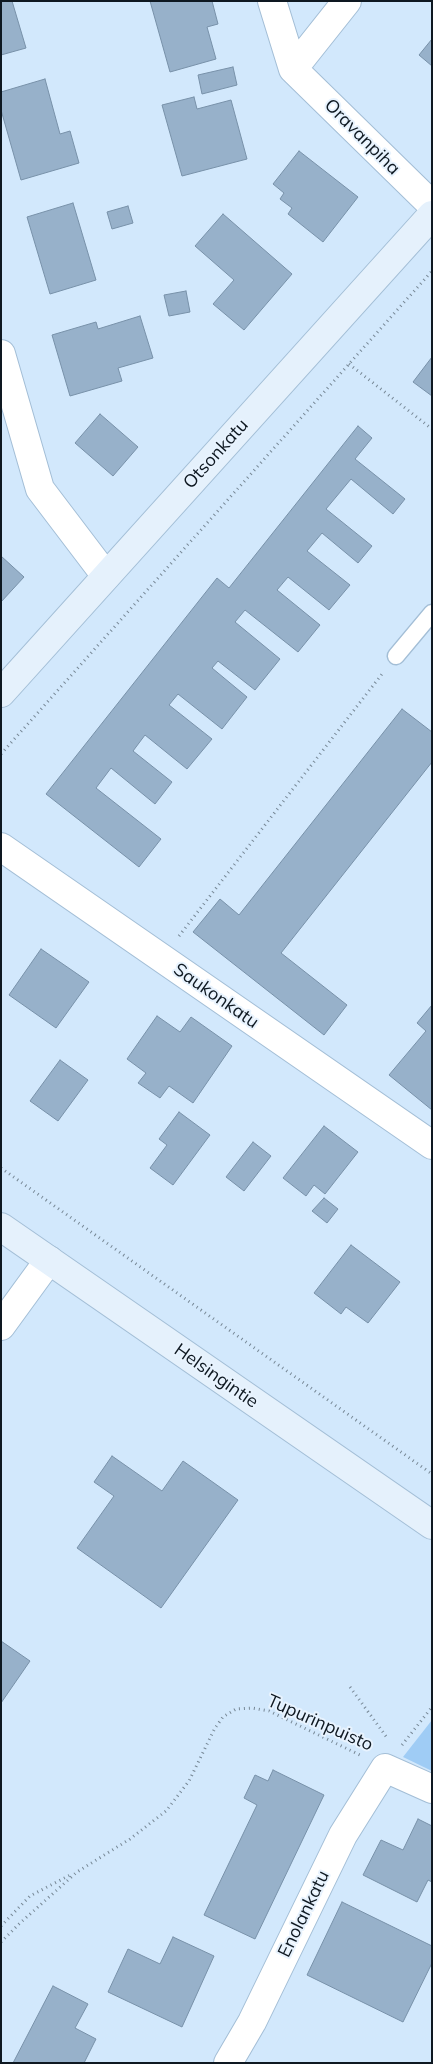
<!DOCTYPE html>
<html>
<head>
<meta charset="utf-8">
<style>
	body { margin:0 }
	#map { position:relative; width:433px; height:2064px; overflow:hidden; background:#d2e8fc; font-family:Mulish,sans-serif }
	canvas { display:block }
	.frame { position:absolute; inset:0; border:2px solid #0e1821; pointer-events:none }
</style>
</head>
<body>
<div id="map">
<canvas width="433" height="2064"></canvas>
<div class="frame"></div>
</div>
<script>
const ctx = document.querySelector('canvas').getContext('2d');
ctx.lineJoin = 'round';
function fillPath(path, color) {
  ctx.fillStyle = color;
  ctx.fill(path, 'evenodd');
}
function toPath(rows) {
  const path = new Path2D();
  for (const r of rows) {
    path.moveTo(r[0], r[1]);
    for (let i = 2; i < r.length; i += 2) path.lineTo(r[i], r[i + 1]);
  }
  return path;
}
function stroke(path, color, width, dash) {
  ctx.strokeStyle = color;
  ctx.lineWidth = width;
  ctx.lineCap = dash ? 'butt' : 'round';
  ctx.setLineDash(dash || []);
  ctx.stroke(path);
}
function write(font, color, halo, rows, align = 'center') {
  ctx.font = font + ' Mulish,sans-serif';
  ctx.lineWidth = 4;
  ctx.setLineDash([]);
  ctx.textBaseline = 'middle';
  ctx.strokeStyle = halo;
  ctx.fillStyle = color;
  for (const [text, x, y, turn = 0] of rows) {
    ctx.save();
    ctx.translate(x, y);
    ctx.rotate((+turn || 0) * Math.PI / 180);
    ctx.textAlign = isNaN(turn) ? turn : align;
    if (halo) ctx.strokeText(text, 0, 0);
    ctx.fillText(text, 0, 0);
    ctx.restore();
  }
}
fillPath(toPath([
	[432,1720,432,1771,403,1757]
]), '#9fccf5');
const building = toPath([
	[1,1,12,1,26,48,1,55,1,1],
	[150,1,212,1,218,24,207,27,216,59,170,72,150,1],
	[432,39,432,66,419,55,432,39],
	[233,67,237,85,202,94,198,75,233,67],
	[45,79,60,134,70,131,79,163,21,180,1,110,1,92,45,79],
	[194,97,197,109,231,100,247,159,182,176,162,105,194,97],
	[299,151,358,197,323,242,288,214,292,208,280,199,284,193,273,184,299,151],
	[73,203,96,280,50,294,27,217,73,203],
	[128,206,133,223,112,229,107,212,128,206],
	[223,214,292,274,244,330,213,304,234,280,195,246,223,214],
	[186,291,190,312,169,316,164,295,186,291],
	[140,316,153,358,118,368,122,381,70,396,52,335,96,322,98,329,140,316],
	[432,357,432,396,413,382,432,357],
	[100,414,138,447,113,476,75,443,100,414],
	[358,426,372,438,355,459,405,499,393,514,351,479,326,509,372,546,358,563,322,533,307,551,350,585,329,610,288,577,277,590,320,625,298,652,245,610,235,622,280,659,255,690,218,661,212,668,247,697,222,729,178,694,169,705,212,739,187,769,145,735,133,751,172,782,155,804,111,768,96,788,161,839,139,867,46,794,217,578,229,588,358,426],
	[1,556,24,577,1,602,1,556],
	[402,709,432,732,432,762,281,953,347,1005,324,1035,193,932,220,899,239,915,402,709],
	[41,949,89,982,56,1028,9,995,41,949],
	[432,1005,432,1110,389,1075,426,1031,417,1023,432,1005],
	[157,1016,180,1032,191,1017,232,1046,193,1103,169,1086,160,1098,138,1083,146,1073,127,1059,157,1016],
	[60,1060,88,1080,58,1121,30,1101,60,1060],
	[179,1112,210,1135,173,1185,150,1168,167,1145,159,1139,179,1112],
	[324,1126,358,1152,325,1194,314,1185,306,1196,283,1178,324,1126],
	[253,1142,271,1156,244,1191,226,1177,253,1142],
	[324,1198,338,1209,327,1223,312,1211,324,1198],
	[351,1245,400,1282,368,1323,346,1307,341,1314,314,1293,351,1245],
	[112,1456,162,1491,183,1461,238,1500,161,1608,77,1548,114,1496,94,1482,112,1456],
	[1,1641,30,1661,1,1703,1,1641],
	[273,1770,324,1795,255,1939,204,1915,257,1805,244,1798,255,1775,268,1781,273,1770],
	[418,1819,432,1826,432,1882,428,1880,417,1902,363,1875,381,1840,403,1850,418,1819],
	[342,1902,432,1946,432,1963,403,2022,307,1975,342,1902],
	[173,1937,214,1956,182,2027,108,1992,128,1949,160,1964,173,1937],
	[53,1986,88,2004,75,2028,96,2039,84,2063,13,2063,53,1986]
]);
fillPath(building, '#97b1ca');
stroke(building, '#7891a9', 1);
const lane = toPath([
	[396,656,432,613]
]);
const street = toPath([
	[272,1,293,69,432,205],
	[293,69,347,1],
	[1,354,40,489,106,576],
	[1,847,432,1145],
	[1,1326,49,1260],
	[228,2063,252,2022,343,1835,385,1768,432,1789]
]);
const secondary = toPath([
	[1,693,432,215],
	[1,1227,432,1525]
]);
stroke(lane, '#a3bed6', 19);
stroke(street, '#a3bed6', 30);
stroke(secondary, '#a3bed6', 30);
stroke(toPath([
	[349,364,432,429],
	[1,754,432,271],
	[179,936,382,674],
	[1,1168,432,1474],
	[350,1687,388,1739],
	[402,1745,432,1707],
	[1,1926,30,1896,72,1874],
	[1,1942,19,1924,77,1872,130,1839,166,1811,189,1781,215,1728,223,1717,236,1709,252,1708,269,1711,360,1755]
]), '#778896', 3, [1, 4]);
stroke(lane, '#fff', 16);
stroke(street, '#fff', 28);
stroke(secondary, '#e5f1fc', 28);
write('18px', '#0e1821', '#e8f3fe', [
	["Oravanpiha",362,137,45],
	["Otsonkatu",216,454,-48],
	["Saukonkatu",216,996,35],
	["Helsingintie",216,1376,35],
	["Tupurinpuisto",320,1723,24],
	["Enolankatu",304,1914,-64]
]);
</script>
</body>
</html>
